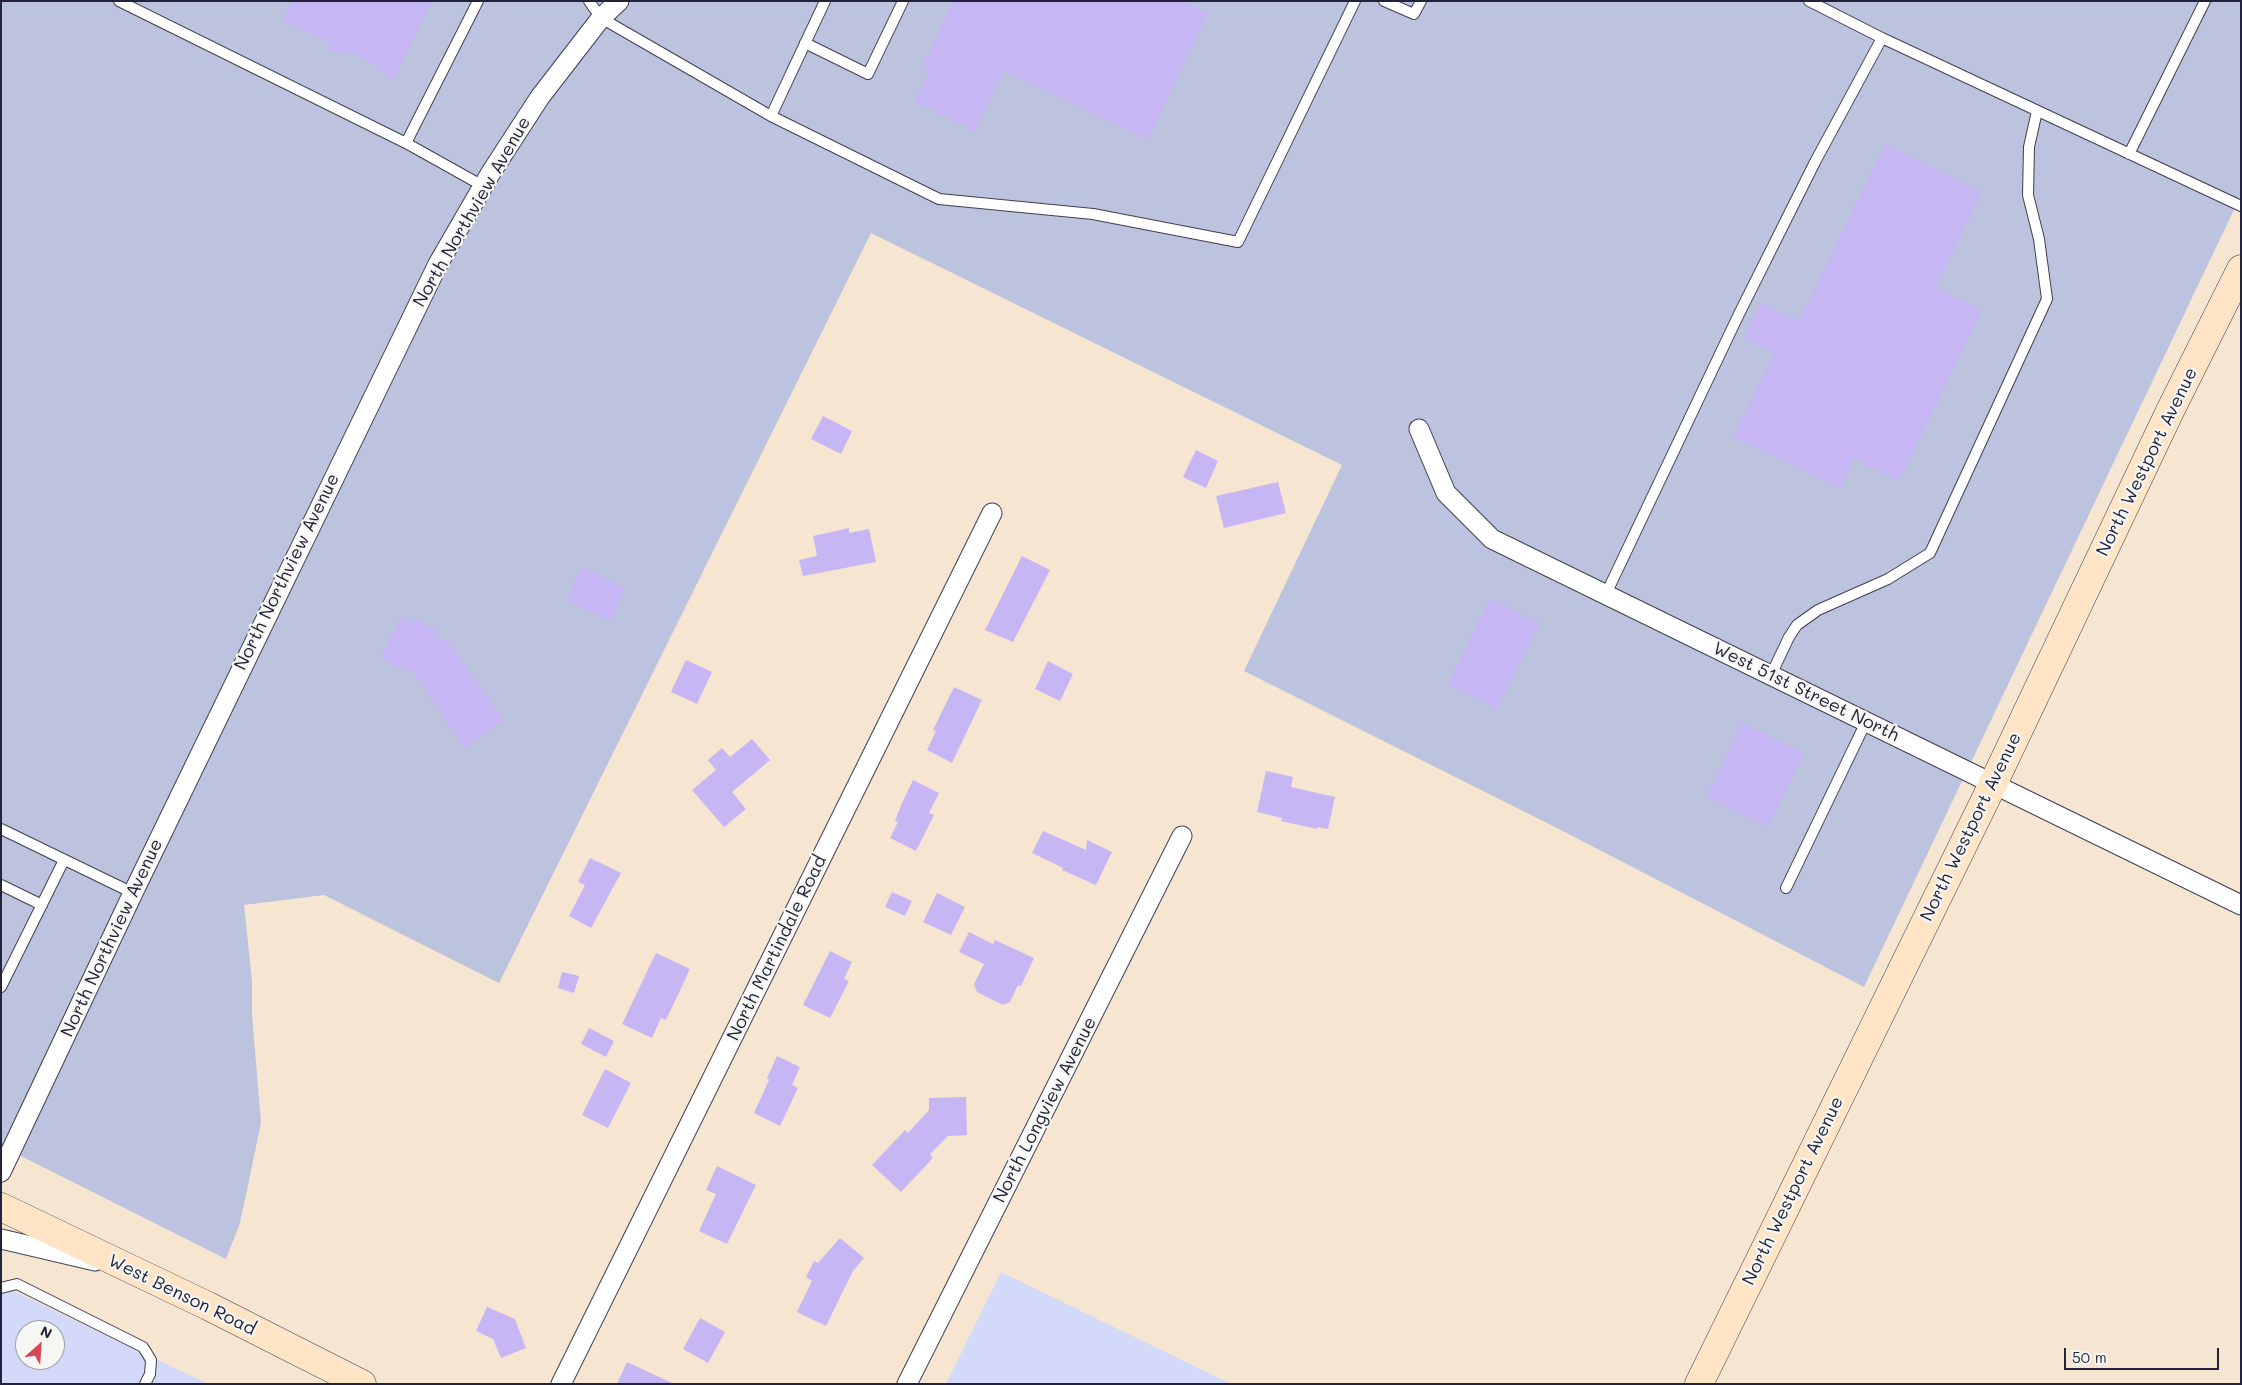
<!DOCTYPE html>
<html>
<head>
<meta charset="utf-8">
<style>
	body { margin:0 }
	#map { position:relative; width:2242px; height:1385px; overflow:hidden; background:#f5e5d1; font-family:Mali,sans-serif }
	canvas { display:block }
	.frame { position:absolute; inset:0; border:2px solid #22223b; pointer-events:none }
	.north { position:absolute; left:15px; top:1320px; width:50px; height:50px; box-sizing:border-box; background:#f6f6f2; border:1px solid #a1a1a9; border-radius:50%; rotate:26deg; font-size:14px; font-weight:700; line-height:20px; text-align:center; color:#22223b }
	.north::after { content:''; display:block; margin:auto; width:18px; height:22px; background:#d1495b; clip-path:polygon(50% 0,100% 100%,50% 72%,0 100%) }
	.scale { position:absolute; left:2064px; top:1348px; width:155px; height:22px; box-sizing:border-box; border:2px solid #22223b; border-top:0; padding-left:6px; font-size:15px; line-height:18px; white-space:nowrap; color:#22223b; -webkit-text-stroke:4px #f6f6f2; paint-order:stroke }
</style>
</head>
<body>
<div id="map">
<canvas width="2242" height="1385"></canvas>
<div class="frame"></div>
<div class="north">N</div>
<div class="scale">50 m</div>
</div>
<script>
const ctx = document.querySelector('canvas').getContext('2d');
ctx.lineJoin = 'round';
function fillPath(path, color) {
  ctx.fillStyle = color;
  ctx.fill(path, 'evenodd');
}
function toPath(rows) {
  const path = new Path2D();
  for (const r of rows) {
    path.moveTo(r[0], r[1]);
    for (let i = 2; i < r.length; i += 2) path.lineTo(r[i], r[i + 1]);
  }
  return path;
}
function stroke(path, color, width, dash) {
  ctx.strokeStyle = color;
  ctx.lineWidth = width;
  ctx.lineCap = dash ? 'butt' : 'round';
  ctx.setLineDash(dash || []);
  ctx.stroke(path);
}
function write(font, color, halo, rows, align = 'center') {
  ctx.font = font + ' Mali,sans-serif';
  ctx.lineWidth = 4.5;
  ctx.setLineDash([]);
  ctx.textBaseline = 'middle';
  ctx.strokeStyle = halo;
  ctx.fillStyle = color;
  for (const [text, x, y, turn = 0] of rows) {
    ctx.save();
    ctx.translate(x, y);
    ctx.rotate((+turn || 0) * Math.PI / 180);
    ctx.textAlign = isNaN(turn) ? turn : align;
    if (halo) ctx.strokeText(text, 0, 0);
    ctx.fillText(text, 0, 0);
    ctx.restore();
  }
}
fillPath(toPath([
	[1001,1272,1231,1384,946,1384],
	[1,1285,208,1384,1,1384],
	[25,1330,55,1330,55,1360,25,1360]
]), '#d2d9f9');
fillPath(toPath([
	[1,1,2241,1,2241,195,1864,987,1559,829,1244,671,1342,465,871,233,499,983,324,895,244,905,252,981,252,1015,261,1123,240,1223,226,1259,1,1146]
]), '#bcc3de');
fillPath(toPath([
	[293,1,432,1,394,79,378,70,379,67,347,50,345,56,328,48,330,43,282,20],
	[953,1,1184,1,1208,13,1148,140,1004,71,975,131,914,101,929,71,922,67],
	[1885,144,1982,192,1936,287,1982,310,1899,481,1854,459,1840,489,1733,437,1774,353,1744,338,1761,302,1799,321],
	[823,416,852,431,841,454,811,439],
	[1196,450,1218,461,1206,488,1183,477],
	[1278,482,1286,513,1224,528,1216,496],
	[849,528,849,533,869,529,876,562,803,576,799,560,817,556,813,536],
	[1022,556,1050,570,1013,642,985,630],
	[581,566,625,588,611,622,566,600],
	[1490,598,1540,623,1497,709,1448,684],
	[401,616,412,622,414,618,438,630,435,636,450,642,504,721,464,748,413,671,399,668,381,657],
	[686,660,712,672,697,704,671,692],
	[1048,661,1073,674,1060,701,1035,689],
	[954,687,982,700,952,763,927,750,936,731,933,730],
	[1742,723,1804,753,1768,827,1706,797],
	[752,739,770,760,732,792,746,809,724,827,692,790,716,770,708,760,722,748,730,757],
	[1266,771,1293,777,1291,787,1335,797,1328,829,1317,827,1317,829,1281,821,1282,818,1257,812],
	[913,780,939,793,929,813,934,815,916,851,890,838,898,822,895,821,902,803],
	[1043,831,1086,850,1087,840,1112,852,1096,885,1062,870,1063,868,1032,853],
	[590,858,621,873,591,928,569,916,585,885,578,882],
	[892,892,912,901,905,916,885,907],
	[937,893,965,907,951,935,923,922],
	[969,932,993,944,995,940,1034,958,1021,986,1018,985,1010,1002,1003,1005,977,992,974,984,984,964,959,952],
	[830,951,852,962,844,979,849,981,830,1018,803,1005],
	[656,953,690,969,666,1020,661,1018,652,1038,622,1024],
	[562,972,579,976,574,993,558,988],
	[589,1028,614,1041,606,1057,581,1044],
	[777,1056,800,1067,792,1085,798,1088,780,1126,754,1113,769,1080,767,1078],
	[605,1069,631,1083,608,1128,582,1115],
	[966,1097,967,1135,948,1136,930,1154,933,1158,901,1192,872,1165,905,1130,908,1133,929,1110,929,1098],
	[717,1166,756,1185,727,1244,699,1231,716,1194,706,1190],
	[840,1238,864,1258,853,1271,826,1326,797,1312,812,1281,806,1277,814,1261,818,1263],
	[487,1307,515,1319,526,1348,501,1358,493,1339,476,1331],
	[700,1318,725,1332,708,1363,683,1349],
	[627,1362,674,1384,617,1384]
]), '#c7b6f4');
const service = toPath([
	[119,1,406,143],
	[478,1,406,143,483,186],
	[589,1,601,18,771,116,825,1],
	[1384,1,1414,14,1421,1],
	[1809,1,1882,38,2241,206],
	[805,43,868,74,903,1],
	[771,116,939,199,1093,214,1238,242,1355,1],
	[2129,154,2205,1],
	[1606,594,1739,314,1815,162,1882,38],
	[1771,675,1789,637,1797,625,1818,610,1888,579,1930,553,2047,299,2039,239,2028,195,2029,147,2037,111],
	[1,829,133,893],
	[1,885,42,905],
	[1786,888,1866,722],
	[1,987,64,860],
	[1,1288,17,1284,143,1347,151,1360,150,1374,145,1384]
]);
const minor = toPath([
	[1419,429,1446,493,1492,539,2241,905],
	[1,1172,133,893,438,264,490,174,540,97,601,18,619,1],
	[1,1239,95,1261],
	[561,1384,992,513],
	[907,1384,1182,836]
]);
const secondary = toPath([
	[1,1207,208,1306,362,1384],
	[1699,1384,1993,784,2170,411,2241,269]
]);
stroke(service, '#423f52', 12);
stroke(minor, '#423f52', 21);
stroke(secondary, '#423f52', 29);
stroke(service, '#fff', 10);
stroke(minor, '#fff', 19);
stroke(secondary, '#ffe4c6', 28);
write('18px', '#22223b', '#f6f6f2', [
	["North Northview Avenue",472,212,-60],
	["North Westport Avenue",2147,462,-64],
	["North Northview Avenue",287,572,-64],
	["West 51st Street North",1806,692,26],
	["North Westport Avenue",1971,827,-64],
	["North Northview Avenue",112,938,-65],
	["North Martindale Road",777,948,-64],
	["North Longview Avenue",1045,1110,-63],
	["North Westport Avenue",1793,1191,-64],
	["West Benson Road",182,1295,26]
]);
</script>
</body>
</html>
